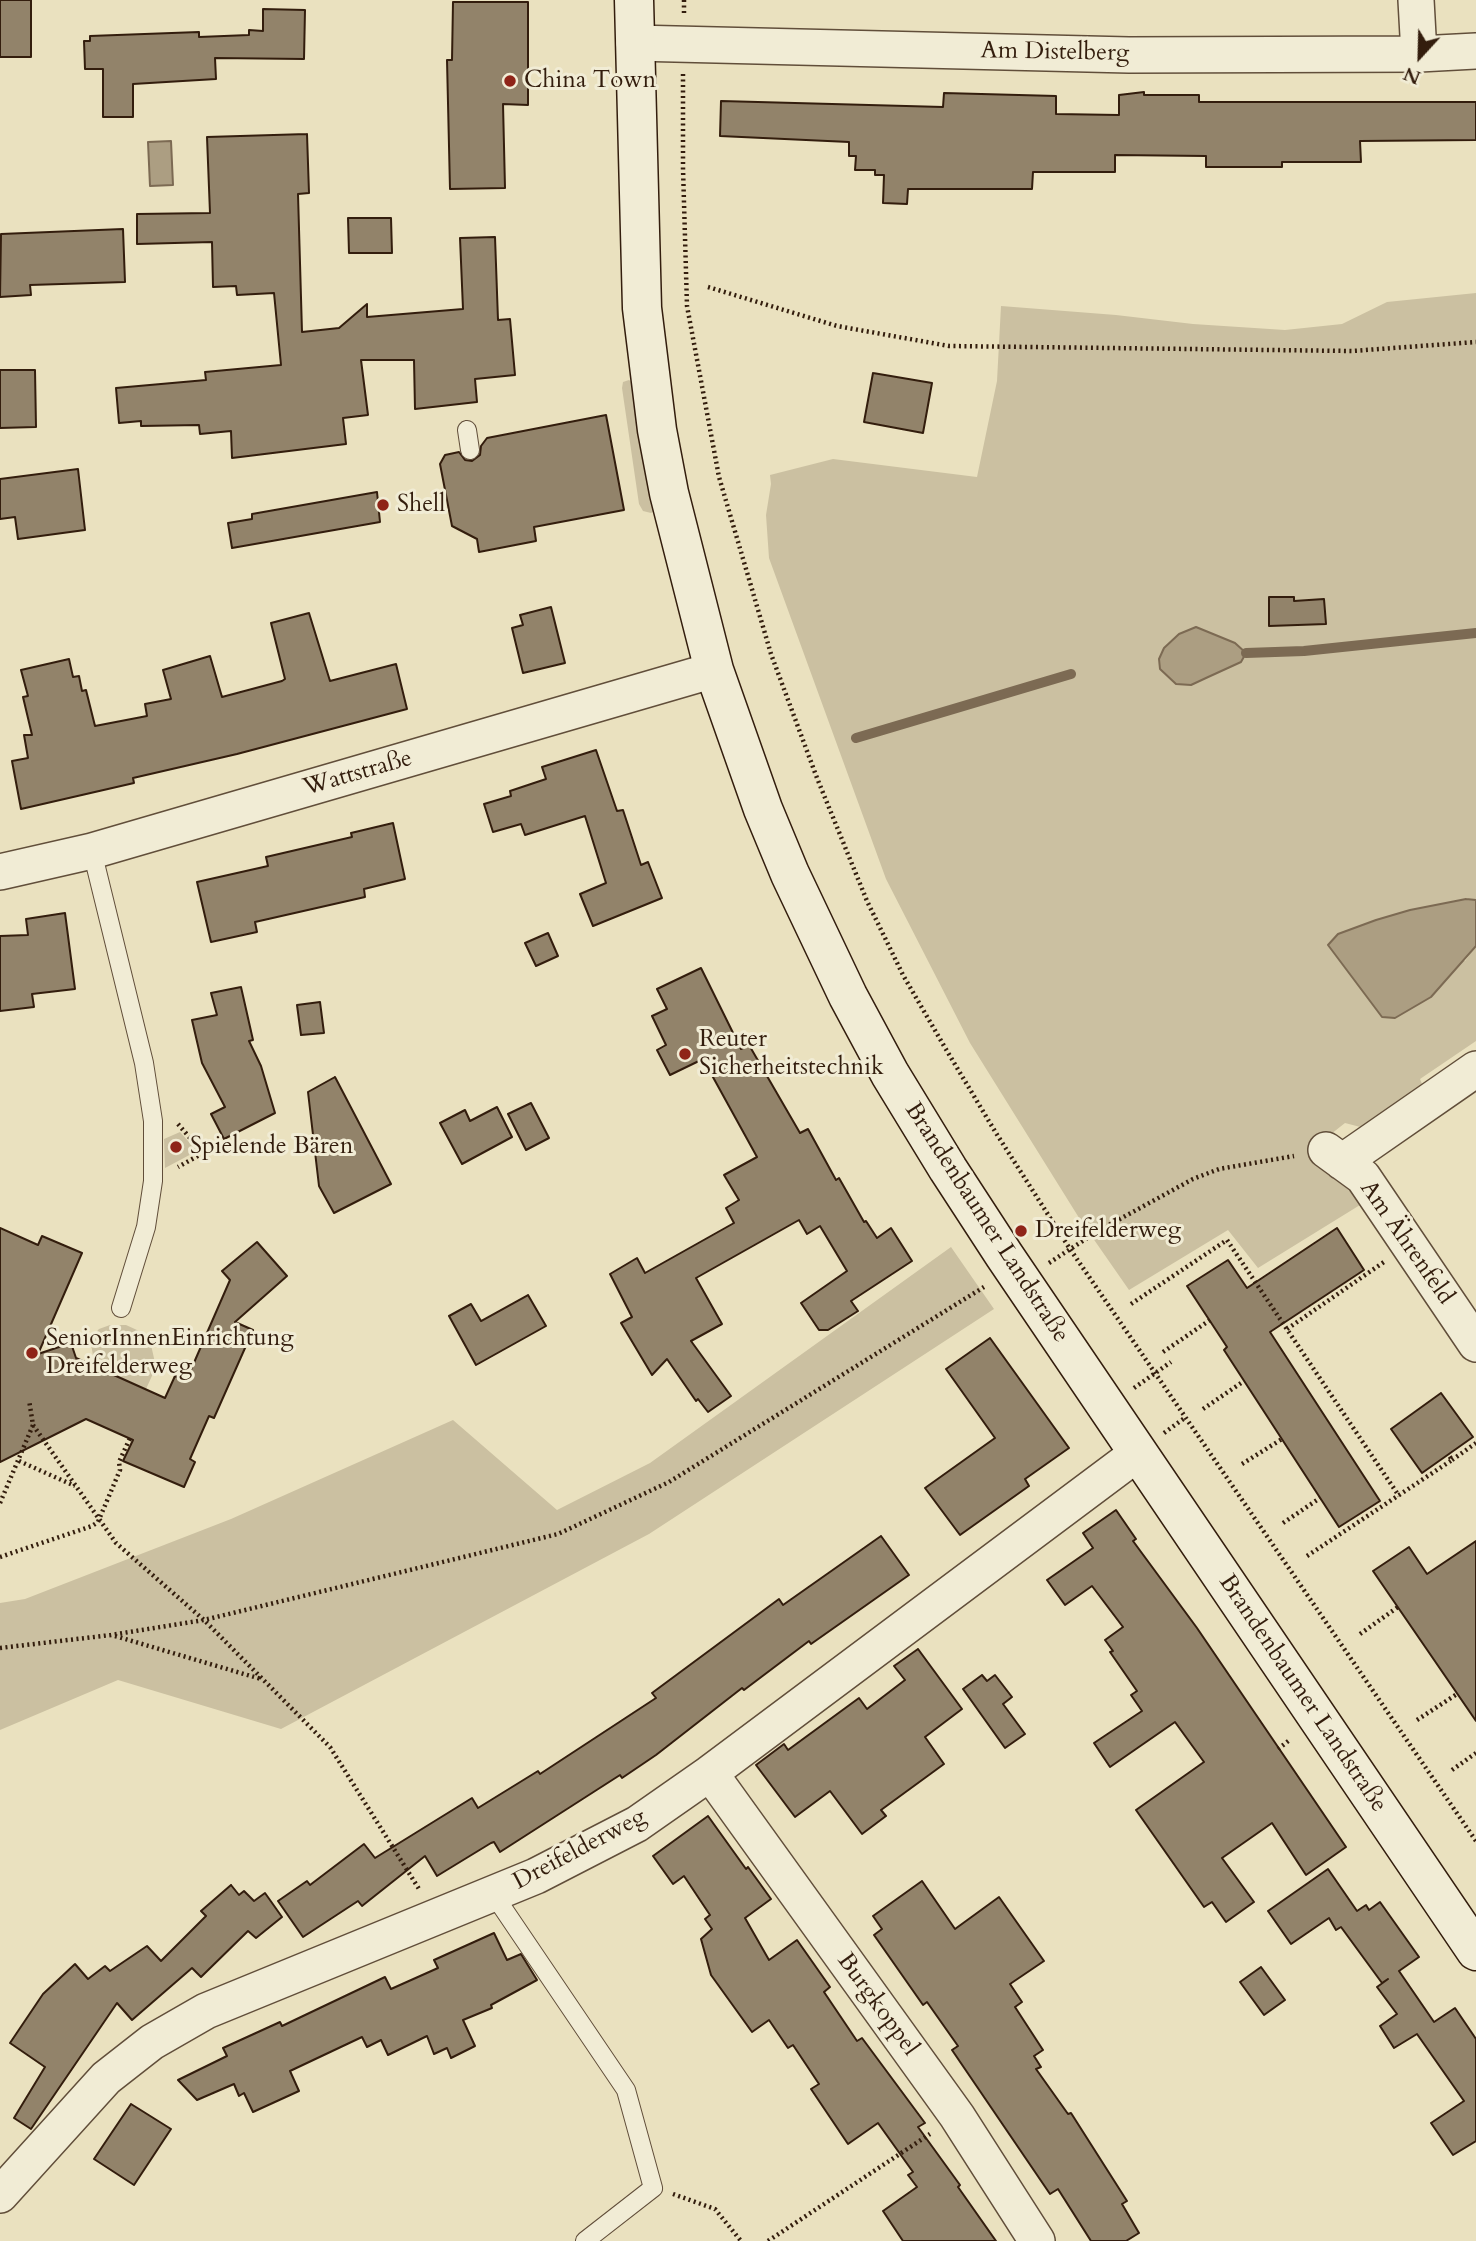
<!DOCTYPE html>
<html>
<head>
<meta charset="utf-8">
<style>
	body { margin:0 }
	#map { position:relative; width:1476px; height:2241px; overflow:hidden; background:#eae1bf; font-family:Cardo,serif }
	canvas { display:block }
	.north { position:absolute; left:1385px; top:21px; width:70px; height:70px; -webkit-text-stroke:5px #f1ecd5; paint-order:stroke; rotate:202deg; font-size:19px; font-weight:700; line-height:28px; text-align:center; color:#331d0d }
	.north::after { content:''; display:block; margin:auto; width:24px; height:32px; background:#331d0d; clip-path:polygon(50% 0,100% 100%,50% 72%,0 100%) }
</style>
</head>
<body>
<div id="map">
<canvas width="1476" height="2241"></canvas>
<div class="north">N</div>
</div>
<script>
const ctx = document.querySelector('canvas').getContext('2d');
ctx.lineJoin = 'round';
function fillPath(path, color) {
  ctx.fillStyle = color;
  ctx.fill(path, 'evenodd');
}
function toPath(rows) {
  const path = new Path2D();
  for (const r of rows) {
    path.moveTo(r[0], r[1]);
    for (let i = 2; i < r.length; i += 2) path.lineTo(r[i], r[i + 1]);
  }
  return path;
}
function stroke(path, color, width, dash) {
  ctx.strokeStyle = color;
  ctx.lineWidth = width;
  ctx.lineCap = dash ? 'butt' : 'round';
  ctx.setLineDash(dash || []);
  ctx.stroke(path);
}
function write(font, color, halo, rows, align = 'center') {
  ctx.font = font + ' Cardo,serif';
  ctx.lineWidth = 6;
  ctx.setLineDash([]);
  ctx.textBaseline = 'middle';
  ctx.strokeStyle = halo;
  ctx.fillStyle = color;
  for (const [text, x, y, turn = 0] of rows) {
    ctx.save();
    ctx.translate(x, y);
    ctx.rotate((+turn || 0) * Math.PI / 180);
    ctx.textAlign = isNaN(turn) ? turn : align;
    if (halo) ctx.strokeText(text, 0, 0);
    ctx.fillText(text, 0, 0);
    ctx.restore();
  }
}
fillPath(toPath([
	[1476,293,1476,900,1466,899,1410,910,1376,920,1465,961,1476,946,1476,1041,1420,1079,1425,1091,1368,1129,1345,1123,1326,1138,1360,1205,1258,1268,1228,1230,1129,1290,1081,1221,970,1043,886,879,769,558,766,515,771,484,770,475,833,459,977,477,997,381,1001,306,1116,315,1193,324,1285,330,1342,324,1387,302],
	[629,380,634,384,655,511,651,513,643,511,639,504,622,388,623,382],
	[180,1132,197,1151,165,1168,164,1139],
	[951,1247,994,1309,649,1534,281,1729,118,1680,0,1730,0,1603,25,1599,231,1519,453,1420,557,1510,650,1463],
	[110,1325,126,1325,137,1330,144,1335,151,1345,156,1367,146,1389,95,1366,90,1339,99,1329]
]), '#cbc0a1');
const water = toPath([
	[171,141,173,185,150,186,148,142,171,141],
	[1196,627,1235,643,1246,653,1241,662,1206,678,1191,685,1176,684,1160,669,1159,659,1164,648,1179,634,1196,627],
	[1466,899,1476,900,1476,946,1431,997,1395,1018,1382,1017,1328,945,1338,934,1376,920,1410,910,1466,899]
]);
fillPath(water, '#ac9e82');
stroke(water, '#7c6a53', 2);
stroke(toPath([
	[1246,653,1304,651,1476,633],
	[856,738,1071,674]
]), '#7c6a53', 10);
const building = toPath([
	[0,0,31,0,31,57,0,57,0,0],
	[453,2,528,2,528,105,503,104,505,188,450,189,447,60,452,60,453,2],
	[263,9,305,10,304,59,215,58,216,79,133,84,133,117,103,117,103,69,85,69,84,41,90,41,90,36,199,32,199,37,249,35,249,30,263,31,263,9],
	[1144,92,1144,95,1199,95,1199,102,1476,102,1476,140,1360,141,1361,162,1282,162,1282,167,1206,167,1206,156,1115,155,1115,172,1033,172,1032,189,908,189,907,204,883,203,884,175,875,175,875,170,855,170,856,156,849,156,849,142,720,136,721,101,943,107,944,93,1056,96,1056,114,1119,115,1119,95,1144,92],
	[307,134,309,193,298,194,302,332,339,328,367,304,367,317,463,309,460,238,495,237,498,320,510,319,515,375,475,379,477,402,415,409,414,360,361,360,368,415,343,418,346,444,232,458,231,431,200,434,199,425,141,426,141,421,119,423,116,388,206,380,205,372,281,365,274,293,237,295,236,286,213,287,212,242,137,244,137,214,210,213,207,137,307,134],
	[348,218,391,218,392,253,349,253,348,218],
	[123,229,125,282,30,285,31,295,0,297,1,234,123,229],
	[0,370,35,370,36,427,0,428,0,370],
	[873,373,932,383,923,433,864,422,873,373],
	[606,415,624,510,534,527,536,541,479,552,477,539,452,526,440,464,445,455,459,452,465,460,472,461,480,455,481,446,487,438,606,415],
	[78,469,85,530,18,539,15,517,0,519,0,479,78,469],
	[377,492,380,522,232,548,228,523,252,519,252,514,377,492],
	[1269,597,1294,597,1294,601,1324,599,1326,624,1269,626,1269,597],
	[551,607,565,663,523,673,512,628,523,625,520,615,551,607],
	[309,613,330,681,396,664,407,709,237,754,133,778,134,783,21,809,12,761,28,758,24,735,32,735,23,697,28,696,21,670,69,659,73,677,79,676,82,691,86,690,95,726,147,716,145,704,171,699,163,670,210,656,222,697,282,681,285,679,271,623,309,613],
	[596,750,617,811,623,810,641,865,648,862,662,898,593,926,580,894,606,883,585,816,525,835,521,824,493,832,484,804,511,796,510,791,546,779,542,767,596,750],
	[393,823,405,879,364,889,365,897,255,922,257,932,211,942,197,882,268,866,266,857,352,837,351,833,393,823],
	[65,913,75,989,32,994,34,1007,0,1011,0,936,28,935,26,919,65,913],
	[548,933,558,956,536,966,525,943,548,933],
	[701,968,741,1049,749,1045,800,1133,808,1129,836,1180,839,1178,864,1222,866,1221,877,1238,891,1228,912,1261,851,1301,858,1311,828,1330,819,1330,801,1303,847,1271,820,1226,807,1234,799,1220,696,1278,722,1324,691,1341,731,1396,708,1412,698,1399,696,1401,667,1359,652,1375,621,1323,632,1317,610,1274,637,1258,645,1273,734,1223,726,1208,739,1200,724,1175,757,1157,703,1059,670,1075,657,1050,666,1045,652,1016,667,1009,657,989,701,968],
	[241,987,253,1040,249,1041,261,1066,275,1113,224,1139,211,1114,225,1107,202,1063,192,1020,217,1015,211,993,241,987],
	[320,1002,324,1033,301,1035,297,1005,320,1002],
	[335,1077,391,1184,334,1213,319,1186,308,1092,335,1077],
	[531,1103,549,1138,526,1150,508,1114,531,1103],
	[497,1107,512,1137,462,1164,440,1123,465,1110,470,1121,497,1107],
	[0,1228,38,1245,42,1236,82,1253,38,1354,71,1343,76,1358,165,1398,175,1376,186,1381,230,1280,222,1271,257,1242,287,1276,235,1322,253,1330,214,1418,209,1416,190,1459,195,1462,184,1487,123,1461,133,1440,86,1419,0,1462,0,1228],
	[1337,1228,1364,1270,1270,1332,1380,1501,1339,1527,1224,1350,1227,1347,1187,1286,1228,1260,1247,1288,1337,1228],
	[528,1295,546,1326,476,1365,449,1316,471,1304,481,1321,528,1295],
	[990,1338,1069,1448,1025,1479,1029,1486,960,1535,925,1488,995,1438,946,1369,990,1338],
	[1441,1393,1473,1437,1422,1473,1391,1429,1441,1393],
	[1116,1510,1136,1539,1133,1541,1197,1628,1346,1847,1306,1875,1272,1823,1222,1858,1254,1902,1226,1922,1212,1902,1204,1907,1136,1810,1204,1762,1175,1722,1110,1767,1094,1743,1142,1711,1131,1695,1137,1691,1110,1652,1113,1651,1105,1640,1123,1627,1092,1586,1065,1605,1047,1580,1093,1548,1083,1533,1116,1510],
	[881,1536,909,1575,811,1644,809,1641,744,1690,742,1688,656,1755,622,1778,620,1775,500,1852,494,1842,491,1843,437,1876,425,1856,362,1906,358,1901,303,1937,278,1901,307,1881,310,1885,364,1844,375,1858,472,1798,478,1808,538,1771,540,1774,656,1698,652,1693,779,1599,783,1605,881,1536],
	[1476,1541,1476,1721,1373,1571,1409,1547,1427,1574,1476,1541],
	[918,1649,962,1709,925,1737,944,1764,881,1810,886,1816,862,1834,830,1791,795,1817,756,1765,784,1744,788,1750,859,1698,867,1709,905,1680,894,1666,918,1649],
	[982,1675,987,1681,995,1675,1012,1697,1003,1704,1025,1734,1005,1748,963,1689,982,1675],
	[708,1816,746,1869,748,1867,771,1899,745,1918,769,1960,797,1940,830,1987,824,1992,857,2041,862,2038,925,2123,918,2127,960,2185,958,2187,996,2241,903,2241,883,2211,917,2187,908,2175,913,2172,878,2123,848,2144,811,2089,819,2084,793,2045,788,2048,769,2020,752,2032,711,1975,701,1939,712,1929,705,1919,710,1915,684,1876,673,1884,653,1856,708,1816],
	[1328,1869,1357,1911,1366,1905,1369,1910,1380,1902,1419,1957,1399,1971,1434,2022,1455,2008,1476,2039,1476,2141,1453,2155,1431,2123,1464,2101,1417,2034,1394,2048,1380,2026,1397,2014,1377,1987,1388,1979,1382,1983,1341,1927,1336,1930,1329,1918,1291,1944,1268,1911,1328,1869],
	[922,1881,955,1929,999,1897,1044,1961,1010,1984,1022,2002,1015,2007,1043,2050,1034,2056,1041,2067,1036,2069,1068,2114,1071,2113,1127,2201,1122,2204,1139,2233,1126,2241,1091,2241,1058,2189,1050,2194,952,2050,958,2046,927,2002,923,2005,874,1935,882,1929,873,1916,922,1881],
	[231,1885,239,1895,244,1891,254,1901,265,1893,282,1917,256,1938,248,1931,201,1977,192,1968,132,2020,117,2003,31,2129,14,2118,45,2067,10,2043,43,1994,75,1964,88,1979,105,1966,110,1971,147,1946,161,1961,206,1916,201,1911,231,1885],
	[494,1933,507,1960,521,1954,537,1980,491,2005,492,2008,463,2020,475,2046,451,2058,447,2048,434,2054,427,2036,388,2055,381,2040,367,2047,362,2037,290,2071,299,2091,253,2112,244,2093,239,2096,234,2084,197,2100,178,2080,227,2056,223,2048,280,2022,282,2026,385,1977,391,1989,438,1968,434,1960,494,1933],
	[1261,1967,1285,2000,1264,2015,1240,1982,1261,1967],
	[131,2104,171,2129,134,2185,94,2159,131,2104]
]);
fillPath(building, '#92836a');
stroke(building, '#331d0d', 2);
const service = toPath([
	[467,430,470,450],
	[92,851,144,1063,153,1121,153,1181,146,1227,121,1308],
	[494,1895,626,2090,653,2188,585,2241]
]);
const minor = toPath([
	[1416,0,1419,54],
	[634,43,1129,55,1419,54,1476,51],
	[0,872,92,851,714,670],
	[1326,1150,1363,1177,1476,1344],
	[1342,1162,1476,1069],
	[710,1773,957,2116,1037,2241],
	[0,2195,106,2078,152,2042,206,2011,536,1876,637,1824,710,1773,1138,1453]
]);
const secondary = toPath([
	[634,0,642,308,657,430,669,493,714,670,763,809,790,874,848,996,890,1074,948,1169,1004,1255,1476,1951]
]);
stroke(service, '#614e3a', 20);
stroke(minor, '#614e3a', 38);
stroke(secondary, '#331d0d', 41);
stroke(toPath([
	[684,13,684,0],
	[683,74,683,168,687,306,719,477,771,654,817,778,867,901,903,975,944,1046,996,1133,1070,1249,1476,1841],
	[708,287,837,326,949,346,1352,351,1476,342],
	[178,1124,203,1153,178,1167],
	[1049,1263,1098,1231,1193,1179,1219,1169,1294,1156],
	[1131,1304,1227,1240,1399,1496],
	[1287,1329,1384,1262],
	[1163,1352,1210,1320],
	[1134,1388,1171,1362],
	[1203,1409,1244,1381],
	[33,1425,116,1543,204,1620,330,1747,419,1889],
	[1164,1433,1186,1417],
	[1452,1460,1476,1443],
	[19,1461,75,1486],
	[1242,1464,1282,1439],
	[0,1503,33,1425,29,1400],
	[1283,1523,1320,1498],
	[1307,1556,1452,1460,1448,1454],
	[0,1557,92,1526,98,1522,120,1470,119,1462,130,1438],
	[1360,1634,1398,1607],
	[115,1636,261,1679],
	[0,1648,111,1635,204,1620,558,1534,669,1482,984,1287],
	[1417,1720,1457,1694],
	[1278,1749,1291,1739],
	[1452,1770,1476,1753],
	[673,2194,715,2209,741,2241],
	[768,2241,930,2134]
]), '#331d0d', 4.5, [2, 3.5]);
stroke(service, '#f1ecd5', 18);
stroke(minor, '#f1ecd5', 35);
stroke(secondary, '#f1ecd5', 38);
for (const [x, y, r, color] of [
	[510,81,7,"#8f2418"],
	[383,505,7,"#8f2418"],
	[685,1054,7,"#8f2418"],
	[176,1147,7,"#8f2418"],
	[1021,1231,7,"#8f2418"],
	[32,1353,7,"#8f2418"]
]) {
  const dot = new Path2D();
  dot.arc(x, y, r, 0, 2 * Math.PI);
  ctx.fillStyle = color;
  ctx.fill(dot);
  stroke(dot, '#f1ecd5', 2.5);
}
write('24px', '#331d0d', '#f1ecd5', [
	["Am Distelberg",1055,53,1],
	["Wattstraße",358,774,-16],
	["Brandenbaumer Landstraße",986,1223,57],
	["Am Ährenfeld",1406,1243,55],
	["Brandenbaumer Landstraße",1302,1694,56],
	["Dreifelderweg",580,1850,-28],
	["Burgkoppel",877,2005,54]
]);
write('24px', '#331d0d', '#f1ecd5', [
	["China Town",524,81],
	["Shell",397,505],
	["Reuter",699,1040],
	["Sicherheitstechnik",699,1068],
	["Spielende Bären",190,1147],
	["Dreifelderweg",1035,1231],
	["SeniorInnenEinrichtung",46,1339],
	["Dreifelderweg",46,1367]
], 'left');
</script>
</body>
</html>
